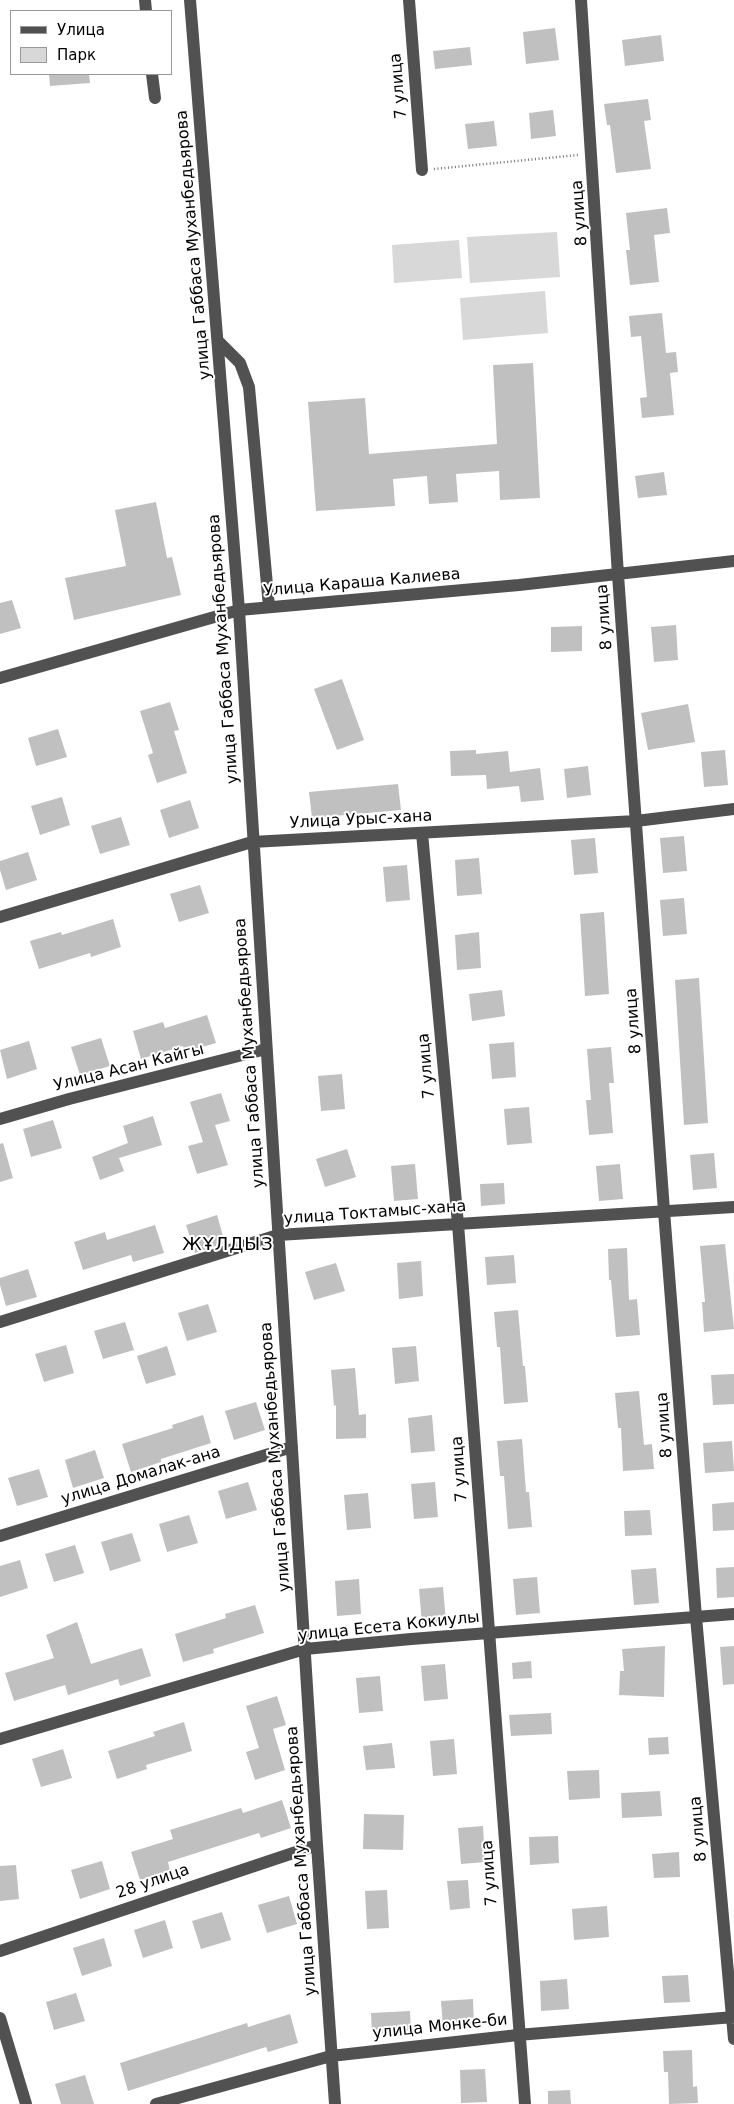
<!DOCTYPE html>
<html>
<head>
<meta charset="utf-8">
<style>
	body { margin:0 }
	#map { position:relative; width:734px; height:2104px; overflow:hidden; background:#fff; font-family:"DejaVu Sans",sans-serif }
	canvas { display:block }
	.legend { position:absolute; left:10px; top:10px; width:162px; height:65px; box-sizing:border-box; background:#fff; border:1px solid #999; margin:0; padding:6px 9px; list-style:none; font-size:15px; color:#000 }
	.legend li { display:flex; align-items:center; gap:10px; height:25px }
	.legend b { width:25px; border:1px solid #999 }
</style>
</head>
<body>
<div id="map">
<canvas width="734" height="2104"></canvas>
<ul class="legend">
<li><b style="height:6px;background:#515151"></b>Улица</li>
<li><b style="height:14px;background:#d8d8d8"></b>Парк</li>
</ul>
</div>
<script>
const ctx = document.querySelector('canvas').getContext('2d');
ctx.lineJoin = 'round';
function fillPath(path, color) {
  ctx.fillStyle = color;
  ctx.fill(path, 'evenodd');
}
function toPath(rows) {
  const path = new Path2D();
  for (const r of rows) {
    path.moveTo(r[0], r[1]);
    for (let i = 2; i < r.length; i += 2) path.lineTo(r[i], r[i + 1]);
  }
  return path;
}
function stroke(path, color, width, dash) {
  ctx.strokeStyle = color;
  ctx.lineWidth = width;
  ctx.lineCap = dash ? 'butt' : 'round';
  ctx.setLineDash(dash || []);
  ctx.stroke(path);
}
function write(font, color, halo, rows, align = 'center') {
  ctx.font = font + ' "DejaVu Sans",sans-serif';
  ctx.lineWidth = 4;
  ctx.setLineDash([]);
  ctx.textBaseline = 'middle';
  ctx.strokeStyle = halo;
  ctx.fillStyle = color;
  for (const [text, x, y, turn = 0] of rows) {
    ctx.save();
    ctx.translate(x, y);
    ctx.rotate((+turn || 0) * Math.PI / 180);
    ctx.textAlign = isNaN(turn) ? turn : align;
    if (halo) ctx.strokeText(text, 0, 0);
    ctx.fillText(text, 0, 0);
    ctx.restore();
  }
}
fillPath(toPath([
	[557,232,560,277,470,283,467,237],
	[459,240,462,278,394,283,392,245],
	[545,291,548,333,463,340,460,298]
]), '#d8d8d8');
fillPath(toPath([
	[555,28,559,60,526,64,523,32],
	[661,35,664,61,625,66,622,40],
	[470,47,472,65,435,69,433,51],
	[49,74,89,74,90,83,50,86],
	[648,99,651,120,644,121,651,169,616,173,610,125,607,125,604,104],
	[553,110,556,136,531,139,529,113],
	[494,121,497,146,468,149,465,124],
	[667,208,670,233,654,235,659,282,630,285,626,250,630,250,626,213],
	[662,313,666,353,676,352,678,372,670,373,674,415,642,418,640,398,647,397,641,336,631,337,629,316],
	[533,363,540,498,500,500,499,471,456,474,458,502,429,504,427,476,393,479,395,506,316,511,308,402,365,398,369,454,497,444,493,365],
	[664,472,667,495,638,498,635,476],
	[156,502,167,558,172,557,181,595,74,620,65,578,126,566,115,510],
	[12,600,21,628,0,634,0,603],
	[676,625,678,660,654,662,651,627],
	[582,626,582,651,551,652,551,627],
	[342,679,364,740,337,750,314,689],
	[170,702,179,730,174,731,187,773,157,783,148,755,153,753,140,711],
	[688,704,695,742,648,750,641,713],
	[58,729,67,757,36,766,28,738],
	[476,750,476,754,508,751,510,772,540,768,544,800,521,802,519,786,487,789,486,775,451,776,450,751],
	[725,750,728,785,704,787,701,752],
	[588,766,591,795,567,798,564,769],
	[398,784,401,810,312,818,309,792],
	[62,797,70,825,40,835,31,806],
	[190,800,199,828,169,838,160,810],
	[121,817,130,845,100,854,91,826],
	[684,836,687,871,663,873,660,838],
	[595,838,598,873,574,875,571,840],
	[28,852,37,880,6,890,0,870,0,861],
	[479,858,482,894,457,896,455,860],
	[407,865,410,900,386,902,383,867],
	[200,885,209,913,179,922,170,894],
	[684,898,687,934,663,936,660,900],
	[604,912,609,994,585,996,580,914],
	[113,919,121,947,91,957,90,953,39,969,30,941,61,932,62,935],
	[479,932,481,968,457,970,455,935],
	[699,978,708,1123,684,1125,675,980],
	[502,990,505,1016,472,1021,469,994],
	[207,1015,216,1043,185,1052,183,1046,141,1059,133,1031,163,1022,165,1028],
	[101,1038,110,1066,80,1075,71,1047],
	[29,1041,37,1069,7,1079,0,1050],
	[514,1042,516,1077,492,1079,489,1044],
	[611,1047,614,1083,609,1083,613,1133,589,1135,586,1100,591,1100,587,1049],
	[342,1074,345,1109,321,1111,318,1076],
	[221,1093,230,1121,215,1125,228,1165,197,1174,188,1146,203,1142,190,1102],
	[529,1107,532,1143,507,1145,504,1109],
	[153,1116,162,1145,119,1158,124,1171,100,1180,92,1157,128,1143,123,1126],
	[53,1120,62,1148,31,1157,23,1129],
	[3,1143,13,1178,0,1182,0,1144],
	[347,1149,356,1177,325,1187,316,1159],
	[714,1153,717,1188,693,1190,690,1155],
	[415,1164,418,1199,394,1201,391,1166],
	[620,1164,623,1199,599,1201,596,1166],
	[504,1183,505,1204,481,1206,480,1184],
	[217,1215,225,1243,195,1253,186,1225],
	[155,1225,164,1253,133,1262,131,1255,83,1270,74,1242,105,1232,107,1240],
	[725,1244,734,1329,704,1332,702,1302,705,1302,700,1246],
	[627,1248,629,1300,637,1299,640,1335,616,1337,611,1280,609,1280,608,1249],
	[514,1255,516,1283,487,1285,485,1257],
	[421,1261,423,1296,399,1299,397,1263],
	[336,1263,345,1291,314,1300,305,1272],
	[28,1269,37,1297,6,1306,0,1285,0,1278],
	[208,1304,217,1332,187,1341,178,1313],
	[518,1310,523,1366,525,1366,528,1402,504,1404,500,1347,497,1347,494,1312],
	[125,1322,134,1350,103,1359,94,1331],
	[66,1345,74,1373,44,1382,35,1354],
	[167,1346,176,1375,146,1384,137,1356],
	[416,1346,419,1381,395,1384,392,1348],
	[355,1368,359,1415,366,1414,366,1438,336,1439,336,1405,334,1406,331,1370],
	[734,1374,734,1404,713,1405,711,1375],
	[639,1391,644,1445,652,1444,654,1469,623,1471,621,1428,618,1428,615,1393],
	[256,1402,265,1430,234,1440,225,1411],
	[203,1415,211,1443,161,1459,161,1462,131,1472,122,1444,173,1428,172,1425],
	[432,1415,435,1451,411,1453,408,1418],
	[522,1439,526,1492,529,1492,532,1527,508,1529,504,1476,500,1476,497,1441],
	[732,1441,734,1471,705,1473,703,1443],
	[95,1450,104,1478,73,1488,65,1460],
	[39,1469,48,1497,17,1506,8,1478],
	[248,1482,257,1510,226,1519,218,1491],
	[435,1482,438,1517,414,1519,411,1484],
	[368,1493,371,1528,347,1530,344,1495],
	[734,1502,734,1530,713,1531,712,1504],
	[650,1510,652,1535,625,1536,624,1511],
	[189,1515,198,1543,167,1552,159,1524],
	[132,1533,141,1561,110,1571,101,1542],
	[75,1545,84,1573,54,1582,45,1554],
	[20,1560,28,1588,0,1597,0,1566],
	[734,1567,734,1597,717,1598,716,1568],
	[656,1568,659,1603,634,1605,631,1570],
	[537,1577,540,1613,516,1615,513,1579],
	[359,1579,361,1614,337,1616,335,1581],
	[443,1587,446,1622,422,1624,419,1589],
	[255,1605,264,1633,213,1649,214,1653,183,1662,175,1634,226,1618,225,1614],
	[77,1622,91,1664,142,1648,151,1676,120,1686,118,1679,68,1695,65,1685,14,1701,5,1673,54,1658,46,1635],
	[665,1646,664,1697,619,1695,620,1671,624,1671,622,1649],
	[734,1646,734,1684,723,1685,720,1647],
	[531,1661,532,1678,513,1679,512,1663],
	[445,1664,448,1699,424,1701,421,1666],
	[380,1676,383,1711,359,1713,356,1678],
	[277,1696,286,1725,273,1729,285,1770,255,1780,246,1752,259,1748,246,1706],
	[551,1713,552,1734,511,1736,509,1715],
	[184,1722,192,1751,146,1765,147,1769,117,1779,108,1751,155,1736,153,1732],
	[668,1737,669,1754,649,1755,648,1738],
	[454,1739,457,1774,433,1776,430,1741],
	[392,1743,395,1768,366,1770,363,1746],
	[63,1749,72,1778,41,1787,32,1759],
	[599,1770,600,1798,569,1800,567,1771],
	[660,1791,662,1816,622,1818,621,1793],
	[282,1800,291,1828,261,1838,259,1833,168,1862,170,1871,140,1880,131,1852,173,1839,170,1830,241,1808,243,1813],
	[364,1814,404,1815,403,1850,363,1849],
	[483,1826,485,1862,461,1864,458,1828],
	[558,1836,559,1863,530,1865,529,1837],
	[679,1852,680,1877,654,1878,652,1854],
	[102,1861,110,1889,80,1899,71,1870],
	[16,1865,19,1899,0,1901,0,1866],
	[468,1880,470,1908,450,1910,447,1881],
	[387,1890,389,1928,367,1929,365,1891],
	[289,1896,297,1924,267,1933,258,1905],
	[607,1906,609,1937,574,1940,572,1909],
	[222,1912,231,1940,201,1949,192,1921],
	[165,1920,173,1948,143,1958,134,1930],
	[104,1938,112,1966,82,1976,73,1948],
	[688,1975,690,2002,664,2003,662,1976],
	[567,1979,569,2009,541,2011,540,1981],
	[76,1993,85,2021,54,2030,46,2002],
	[473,1999,474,2026,443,2028,441,2001],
	[410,2011,411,2032,372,2034,371,2013],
	[290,2014,298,2043,268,2052,266,2047,128,2091,120,2063,247,2023,248,2027],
	[692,2050,693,2087,697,2086,698,2103,669,2104,668,2072,664,2072,663,2051],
	[485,2069,487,2102,461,2103,460,2070],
	[85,2075,94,2104,61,2104,55,2084],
	[570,2090,571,2104,548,2104,548,2091]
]), '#c0c0c0');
stroke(toPath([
	[434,169,578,155]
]), '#737373', 2.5, [1, 2.5]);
stroke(toPath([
	[145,0,146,11],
	[190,0,239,610,317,1845,335,2104],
	[409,0,422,170],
	[581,0,618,575,664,1211,696,1617,734,2039],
	[152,74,155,98],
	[218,341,240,363,249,387,269,607],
	[0,678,239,610,519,585,734,561],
	[422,833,458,1224,525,2104],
	[0,917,252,842,636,821,734,809],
	[0,1119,69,1099,266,1049],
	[0,1322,278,1235,734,1207],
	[0,1536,292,1447],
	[0,1739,305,1649,411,1639,734,1614],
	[0,1951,317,1845],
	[0,2018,26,2104],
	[156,2104,331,2056,518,2035,734,2017]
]), '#515151', 12);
write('16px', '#000', '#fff', [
	["7 улица",399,86,-95],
	["8 улица",580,213,-94],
	["улица Габбаса Муханбедьярова",194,245,-95],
	["Улица Караша Калиева",362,583,-5],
	["8 улица",605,617,-94],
	["улица Габбаса Муханбедьярова",224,649,-94],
	["Улица Урыс-хана",361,820,-3],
	["8 улица",634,1021,-94],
	["улица Габбаса Муханбедьярова",250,1053,-94],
	["7 улица",427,1066,-95],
	["Улица Асан Кайгы",129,1068,-14],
	["улица Токтамыс-хана",375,1213,-4],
	["8 улица",665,1425,-94],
	["улица Габбаса Муханбедьярова",276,1457,-94],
	["7 улица",460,1469,-94],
	["улица Домалак-ана",141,1476,-17],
	["улица Есета Кокиулы",389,1627,-6],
	["8 улица",699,1829,-95],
	["улица Габбаса Муханбедьярова",302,1861,-94],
	["7 улица",490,1873,-94],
	["28 улица",153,1882,-19],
	["улица Монке-би",440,2027,-6]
]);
ctx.letterSpacing = '1px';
write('18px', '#000', '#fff', [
	["ЖҰЛДЫЗ",228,1245]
]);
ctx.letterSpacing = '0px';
</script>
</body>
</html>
